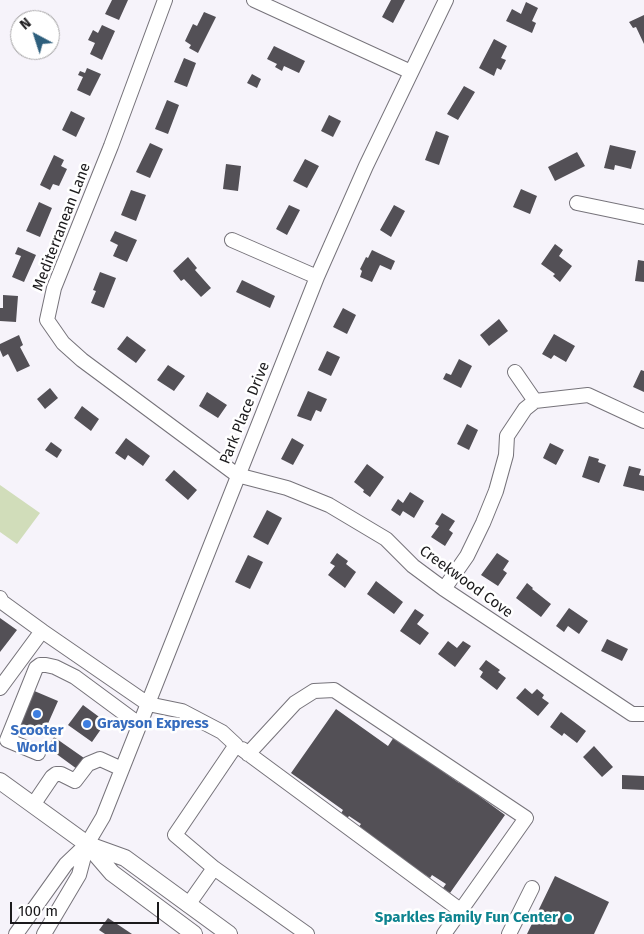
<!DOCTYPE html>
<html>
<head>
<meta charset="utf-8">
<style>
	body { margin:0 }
	#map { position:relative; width:644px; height:934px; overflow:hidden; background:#f6f3fa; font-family:"Fira Sans",sans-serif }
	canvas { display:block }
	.north { position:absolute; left:10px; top:10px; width:50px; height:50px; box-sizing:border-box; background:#fff; border:1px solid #a4a3a4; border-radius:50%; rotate:320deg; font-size:14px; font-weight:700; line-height:20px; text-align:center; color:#1b1a1c }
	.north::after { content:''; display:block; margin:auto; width:18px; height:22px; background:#2e5f7d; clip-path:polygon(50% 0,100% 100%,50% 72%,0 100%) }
	.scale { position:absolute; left:10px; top:902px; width:149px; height:22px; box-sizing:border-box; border:2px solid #1b1a1c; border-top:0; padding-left:6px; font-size:15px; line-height:18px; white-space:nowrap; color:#1b1a1c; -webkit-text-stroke:4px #fff; paint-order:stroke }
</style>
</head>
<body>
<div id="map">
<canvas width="644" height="934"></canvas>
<div class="north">N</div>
<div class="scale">100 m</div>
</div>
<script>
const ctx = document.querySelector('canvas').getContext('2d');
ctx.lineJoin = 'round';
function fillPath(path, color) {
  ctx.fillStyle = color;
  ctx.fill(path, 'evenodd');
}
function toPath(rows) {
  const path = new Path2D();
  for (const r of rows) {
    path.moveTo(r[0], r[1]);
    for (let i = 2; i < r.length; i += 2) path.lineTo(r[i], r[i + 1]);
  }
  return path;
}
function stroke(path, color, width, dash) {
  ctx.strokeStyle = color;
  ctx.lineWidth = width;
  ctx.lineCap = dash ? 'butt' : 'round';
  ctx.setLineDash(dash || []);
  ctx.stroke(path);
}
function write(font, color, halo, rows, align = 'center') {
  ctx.font = font + ' "Fira Sans",sans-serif';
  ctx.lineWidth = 5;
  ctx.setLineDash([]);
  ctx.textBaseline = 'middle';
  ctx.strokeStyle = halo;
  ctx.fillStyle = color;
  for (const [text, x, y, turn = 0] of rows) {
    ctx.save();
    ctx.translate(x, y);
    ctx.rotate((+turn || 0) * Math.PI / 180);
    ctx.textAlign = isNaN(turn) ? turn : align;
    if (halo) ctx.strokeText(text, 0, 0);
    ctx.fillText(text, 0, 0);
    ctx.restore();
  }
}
fillPath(toPath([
	[0,485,40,513,17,544,0,532]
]), '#d1ddba');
fillPath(toPath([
	[112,0,128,0,119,20,105,14],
	[391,0,405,0,393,23,382,17],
	[526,2,538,8,532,21,536,23,532,33,506,21,512,9,521,14],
	[204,12,216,17,198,53,189,48,191,45,185,41,193,24,197,26],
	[644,15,644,44,636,27,633,28,629,22],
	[102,25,115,31,102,60,90,54,95,43,88,40,93,30,98,33],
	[494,39,507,46,501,58,506,60,501,70,497,68,494,76,479,68],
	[274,46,305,61,299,73,284,66,282,71,275,67,277,64,267,59],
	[184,58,196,63,187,87,174,82],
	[87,68,101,74,90,96,77,90,83,77,78,75,80,71,85,73],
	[252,74,261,79,257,88,247,83],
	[464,86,475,92,458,120,447,114],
	[167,100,179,105,168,134,155,129],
	[71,111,85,118,76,137,62,130],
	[329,115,341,121,333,137,321,131],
	[436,131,449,136,439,165,425,160],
	[150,143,163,149,150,178,136,172],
	[610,145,636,151,631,169,615,165,614,170,604,168],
	[577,152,585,166,555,181,548,167],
	[54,155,64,160,61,166,67,169,59,186,53,184,50,190,40,185],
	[305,159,319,166,307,188,293,181],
	[226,164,241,166,238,191,223,189],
	[521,189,537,196,530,214,513,207],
	[131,190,146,195,136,221,121,215],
	[39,202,52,208,40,237,26,231],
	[289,205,300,210,287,235,276,229],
	[394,205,405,211,391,237,380,230],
	[115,231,137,240,127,262,113,256,118,245,110,241],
	[555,244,563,250,559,256,572,266,560,282,553,276,555,274,541,264],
	[18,247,36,255,24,282,12,277,21,256,15,254],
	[372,250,395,261,391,270,380,265,372,282,360,277,362,271,360,269,366,257,368,258],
	[188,257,197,268,195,270,211,288,201,297,184,279,181,281,173,271],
	[638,260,644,261,644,282,635,281],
	[100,272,116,278,104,308,91,303,96,291,93,290],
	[242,280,275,296,270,308,236,292],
	[3,295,18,296,16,322,0,321,0,308,3,308],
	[343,308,356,315,347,334,333,327],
	[499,319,508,331,489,346,480,335],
	[554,334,575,346,566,362,554,355,551,359,542,354],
	[19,335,23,345,20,347,30,366,17,372,8,354,3,357,0,350,0,344],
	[127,336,146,350,136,363,117,349],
	[327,351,340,357,331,376,318,370],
	[459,359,472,366,461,388,443,379,446,373,451,375],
	[168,365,185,376,174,391,157,380],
	[641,370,644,371,644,392,633,387],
	[50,388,58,398,45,409,37,399],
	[308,391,327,399,321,412,316,410,311,421,297,416],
	[207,392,227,405,218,418,199,406],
	[82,406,99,419,91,431,74,418],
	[467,424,478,430,469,450,457,444],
	[126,438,150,456,143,466,128,455,125,460,115,453],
	[292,438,304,445,293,465,281,459],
	[51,442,62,450,57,458,45,450],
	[550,443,564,450,556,465,543,458],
	[589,456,599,459,598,462,606,465,599,483,582,477],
	[367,464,384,477,370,497,363,492,364,490,354,482],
	[629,466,641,469,639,475,644,476,644,491,623,486],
	[174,470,197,490,188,500,165,480],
	[410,492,424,501,414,518,403,511,400,516,391,510,398,499,403,503],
	[267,510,282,518,268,545,253,537],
	[442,513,455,521,449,530,453,533,445,546,431,537,439,526,435,524],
	[337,553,348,561,346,564,356,572,345,588,328,575,335,566,330,563],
	[497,553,509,561,503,570,507,573,498,586,481,575],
	[248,555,263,562,250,589,235,582],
	[376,581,403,602,394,614,367,594],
	[527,583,533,588,532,589,551,604,541,617,516,598],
	[569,608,588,621,579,634,568,626,564,632,556,626],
	[415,609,424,615,417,624,429,633,420,645,400,631],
	[0,618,17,630,0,652],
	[607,639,628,649,622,661,601,651],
	[448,641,457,648,463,641,471,646,455,667,438,654],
	[486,660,500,670,498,672,506,678,497,690,480,677,483,672,479,669],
	[525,688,532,694,537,689,544,695,542,698,549,703,538,716,516,698],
	[32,690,58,701,42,737,17,726],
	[83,705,106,722,92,742,68,725],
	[336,709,388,746,394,737,459,783,465,778,481,790,479,796,505,815,450,893,443,888,446,884,432,875,430,878,415,868,413,871,358,828,361,824,349,816,346,820,340,815,343,810,291,773],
	[561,712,586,731,577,743,564,733,562,736,550,727],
	[54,737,84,758,77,769,47,747],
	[594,746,613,767,602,777,583,757],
	[622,775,644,776,644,790,622,789],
	[555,876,609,902,594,934,527,934],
	[108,918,132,934,105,934,99,930]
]), '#535056');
const minor = toPath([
	[165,0,111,146,54,288,47,320,63,343,82,360,237,475,287,488,329,505,386,539,413,566,444,589,632,714,644,714],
	[254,0,411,72],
	[577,203,644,217],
	[232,240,317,277],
	[515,372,535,401],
	[444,589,467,556,483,523,496,491,506,455,507,436,525,409,535,401,588,395,644,421],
	[0,598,2,602,42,631,148,704,182,711,222,732,236,745,175,835,214,868,188,905],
	[0,688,42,631],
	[242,749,460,910],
	[38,753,7,740,36,668,40,665,46,665,55,667,75,677,140,725],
	[248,754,295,703,314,691,334,690,526,818,444,934],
	[33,805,52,777,56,774,61,774,75,781,88,764,100,759,122,769],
	[214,868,307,934],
	[16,934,66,864,87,844,103,817,317,277,366,166,446,0],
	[44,934,79,875,87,845],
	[509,934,532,888]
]);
const major = toPath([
	[0,781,87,844,112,873,194,934],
	[89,845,125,858,229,934]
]);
stroke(minor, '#76737a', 16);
stroke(major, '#76737a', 18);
stroke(minor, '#fff', 14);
stroke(major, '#fff', 16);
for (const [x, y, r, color] of [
	[37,714,5,"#3f7fe0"],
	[87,724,5,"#3f7fe0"],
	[568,918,5,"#0f9aa8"]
]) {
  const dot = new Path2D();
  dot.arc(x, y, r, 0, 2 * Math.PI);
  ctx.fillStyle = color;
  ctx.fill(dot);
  stroke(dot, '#fff', 2);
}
write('15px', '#1b1a1c', '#fff', [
	["Mediterranean Lane",62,227,-69],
	["Park Place Drive",245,413,-68],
	["Creekwood Cove",466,582,36]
]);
write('bold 15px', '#366cbe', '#fff', [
	["Grayson Express",97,724],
	["Scooter",37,731,"center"],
	["World",37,748,"center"]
], 'left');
write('bold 15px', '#0d838f', '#fff', [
	["Sparkles Family Fun Center",558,918]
], 'right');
</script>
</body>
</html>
